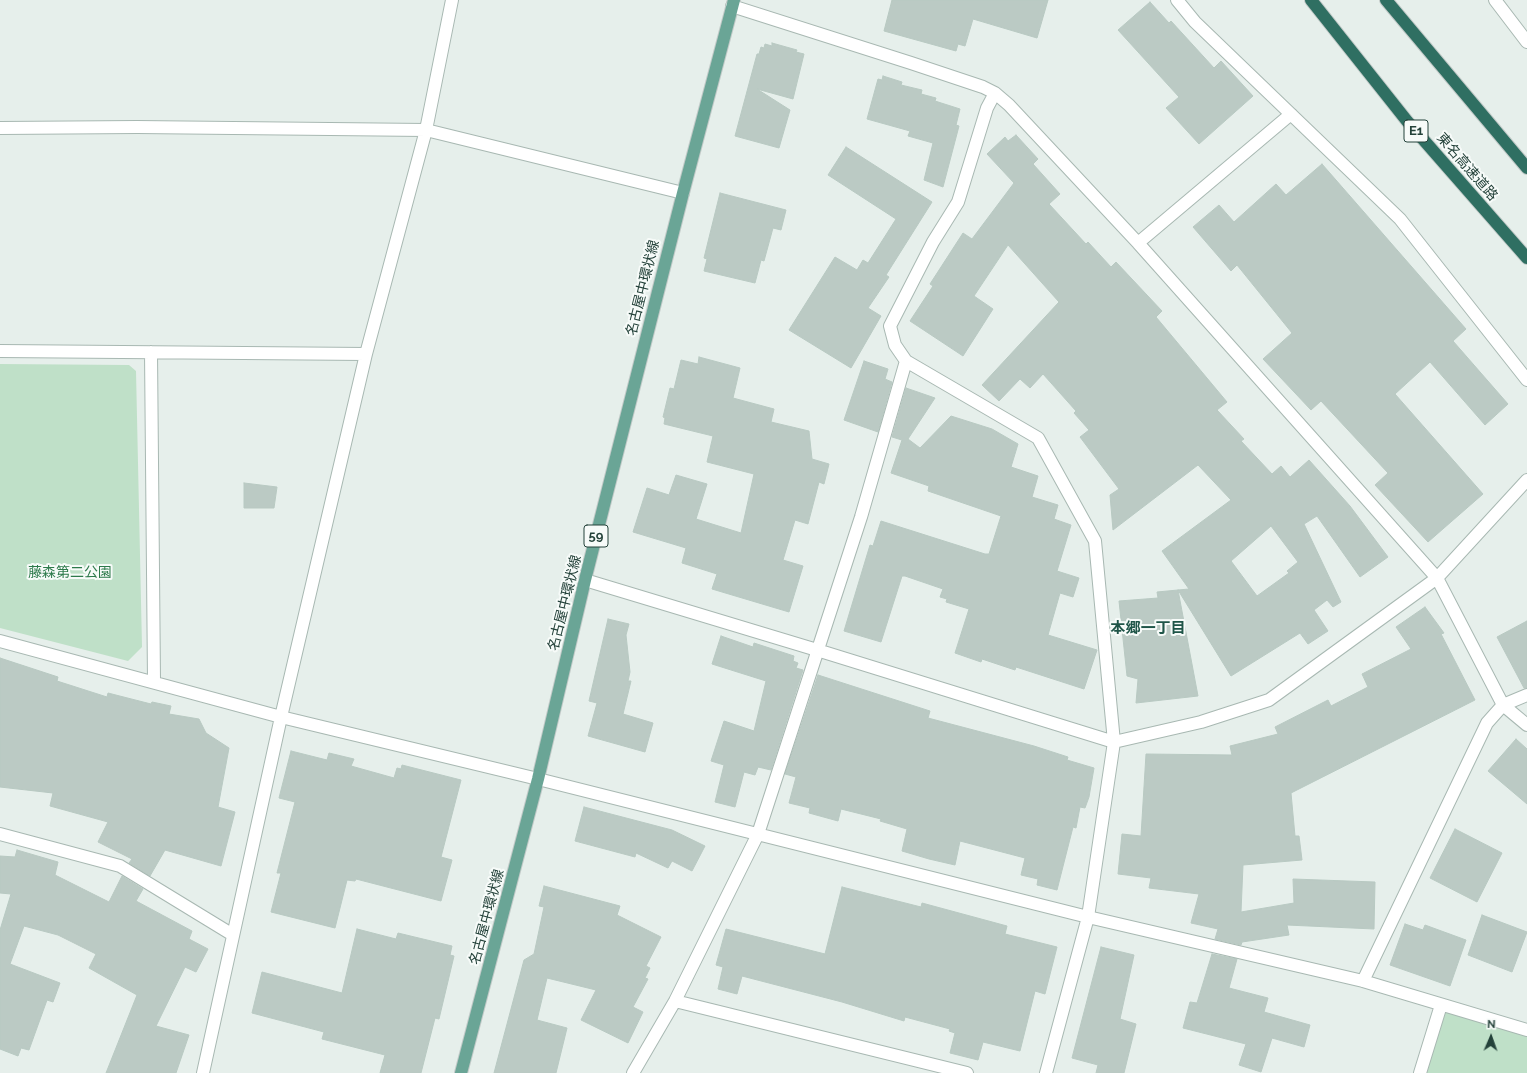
<!DOCTYPE html>
<html>
<head>
<meta charset="utf-8">
<style>
	body { margin:0 }
	#map { position:relative; width:1527px; height:1073px; overflow:hidden; background:#e6efeb; font-family:Raleway,sans-serif }
	canvas { display:block }
	.north { position:absolute; left:1471px; top:1017px; width:40px; height:40px; -webkit-text-stroke:3px #f7fbf9; paint-order:stroke; rotate:2deg; font-size:11px; font-weight:700; line-height:16px; text-align:center; color:#24423a }
	.north::after { content:''; display:block; margin:auto; width:14px; height:18px; background:#24423a; clip-path:polygon(50% 0,100% 100%,50% 72%,0 100%) }
</style>
</head>
<body>
<div id="map">
<canvas width="1527" height="1073"></canvas>
<div class="north">N</div>
</div>
<script>
const ctx = document.querySelector('canvas').getContext('2d');
ctx.lineJoin = 'round';
function fillPath(path, color) {
  ctx.fillStyle = color;
  ctx.fill(path, 'evenodd');
}
function toPath(rows) {
  const path = new Path2D();
  for (const r of rows) {
    path.moveTo(r[0], r[1]);
    for (let i = 2; i < r.length; i += 2) path.lineTo(r[i], r[i + 1]);
  }
  return path;
}
function stroke(path, color, width, dash) {
  ctx.strokeStyle = color;
  ctx.lineWidth = width;
  ctx.lineCap = dash ? 'butt' : 'round';
  ctx.setLineDash(dash || []);
  ctx.stroke(path);
}
function write(font, color, halo, rows, align = 'center') {
  ctx.font = font + ' Raleway,"Noto Sans JP",sans-serif';
  ctx.lineWidth = 4;
  ctx.setLineDash([]);
  ctx.textBaseline = 'middle';
  ctx.strokeStyle = halo;
  ctx.fillStyle = color;
  for (const [text, x, y, turn = 0] of rows) {
    ctx.save();
    ctx.translate(x, y);
    ctx.rotate((+turn || 0) * Math.PI / 180);
    ctx.textAlign = isNaN(turn) ? turn : align;
    if (halo) ctx.strokeText(text, 0, 0);
    ctx.fillText(text, 0, 0);
    ctx.restore();
  }
}
fillPath(toPath([
	[0,364,129,365,136,371,142,647,128,661,0,628],
	[1442,1008,1527,1031,1527,1073,1422,1073]
]), '#bfe0c8');
const building = toPath([
	[892,0,1048,0,1037,38,973,19,965,46,958,44,956,51,884,31,892,0],
	[1150,2,1169,23,1171,21,1214,68,1221,61,1253,96,1199,144,1166,108,1179,97,1118,30,1150,2],
	[772,43,797,50,796,52,804,54,793,99,757,89,790,110,779,148,735,136,757,54,759,54,761,47,764,48,765,44,772,46,772,43],
	[883,76,902,82,901,85,922,90,921,94,936,98,935,101,960,109,956,125,959,126,943,187,924,180,933,143,908,136,910,131,867,119,878,79,882,80,883,76],
	[1016,135,1038,159,1033,164,1060,194,1049,204,1086,244,1088,242,1111,267,1116,262,1162,311,1156,317,1227,402,1217,410,1244,439,1241,441,1272,474,1281,466,1290,477,1309,460,1350,506,1388,557,1360,577,1317,516,1304,524,1341,602,1333,607,1327,600,1314,610,1328,631,1308,644,1300,633,1231,676,1178,590,1189,589,1162,551,1231,500,1198,465,1113,530,1110,495,1119,489,1080,437,1089,430,1074,413,1076,411,1043,374,1030,388,1020,379,999,401,982,385,1059,302,1008,245,974,296,993,309,963,356,910,321,933,286,930,284,963,233,972,239,1014,183,987,154,1005,137,1008,141,1016,135],
	[1271,526,1298,562,1287,571,1289,573,1257,596,1231,561,1271,526],
	[846,147,932,202,886,275,889,277,868,308,881,316,851,368,789,330,835,257,857,270,863,260,868,263,896,219,828,175,846,147],
	[1322,164,1466,329,1453,341,1508,404,1485,425,1430,362,1395,394,1483,494,1428,542,1375,485,1388,473,1321,401,1311,410,1263,359,1292,333,1237,265,1231,271,1193,227,1219,205,1234,222,1276,184,1286,195,1322,164],
	[720,193,786,210,781,230,773,228,764,261,761,260,755,283,704,271,707,259,704,258,720,193],
	[699,357,740,368,733,398,774,409,771,422,809,431,812,459,829,464,824,484,819,482,808,524,795,520,783,560,803,566,789,612,712,589,717,574,682,563,686,548,633,532,647,488,669,495,676,475,707,484,696,519,741,533,754,474,707,462,713,436,664,424,665,418,663,417,670,388,674,389,681,360,698,364,699,357],
	[864,361,888,369,885,379,892,382,878,432,844,420,864,361],
	[906,388,935,398,908,439,920,448,951,416,992,429,1018,444,1011,467,1038,476,1032,497,1058,505,1054,519,1071,525,1057,571,1079,578,1073,597,1060,593,1048,635,1097,650,1084,689,1016,667,1015,670,982,659,981,662,955,653,969,609,946,602,947,599,940,597,943,589,905,576,902,576,881,642,844,631,870,545,873,546,881,521,985,554,989,554,1001,516,928,491,929,486,891,473,902,440,892,437,906,388],
	[244,483,277,487,274,508,244,508,244,483],
	[1178,590,1198,696,1136,703,1138,679,1127,676,1119,601,1158,598,1157,592,1178,590],
	[1425,607,1444,633,1441,634,1475,700,1291,793,1295,836,1299,836,1302,860,1243,865,1241,912,1294,903,1293,879,1375,882,1374,929,1287,925,1289,935,1242,942,1241,945,1215,939,1218,929,1191,923,1199,894,1149,888,1151,878,1118,874,1122,834,1141,836,1146,754,1232,755,1230,746,1278,734,1275,727,1328,700,1331,706,1368,687,1362,674,1411,649,1396,627,1425,607],
	[608,619,629,624,626,635,630,672,628,681,631,681,623,714,653,723,645,752,588,736,597,703,589,701,608,619],
	[1527,621,1527,688,1524,688,1497,637,1527,621],
	[721,636,753,647,754,643,794,656,793,661,798,663,796,668,803,670,771,770,758,767,755,775,744,772,735,807,715,802,724,765,711,761,724,721,754,731,766,681,712,664,721,636],
	[0,658,58,677,57,681,107,697,108,693,151,704,152,702,171,706,169,714,199,719,206,733,229,748,218,807,235,812,221,866,165,850,150,876,129,863,132,859,98,842,108,822,50,806,53,793,0,787,0,658],
	[818,675,930,711,928,718,1034,746,1068,757,1067,760,1094,768,1089,797,1085,808,1080,807,1076,828,1073,827,1057,890,1037,885,1038,879,1021,875,1025,858,960,841,955,865,929,859,902,851,907,829,880,821,881,819,841,809,838,821,809,813,810,808,789,803,796,777,785,774,818,675],
	[1516,739,1527,749,1527,804,1488,771,1516,739],
	[291,751,327,760,329,753,354,759,351,766,394,778,397,768,401,769,402,765,461,780,441,857,452,860,441,901,356,879,355,881,347,880,335,928,271,912,281,873,277,873,295,802,279,798,291,751],
	[584,807,672,830,705,846,692,871,672,861,668,868,636,853,635,857,575,841,584,807],
	[1455,829,1502,853,1477,902,1430,878,1455,829],
	[17,850,58,862,55,875,109,902,122,876,143,889,136,901,192,931,189,939,208,949,196,972,185,967,156,1026,189,1035,176,1073,106,1073,137,995,89,968,96,954,58,935,24,926,10,964,60,983,53,1002,47,1000,29,1050,21,1048,18,1056,0,1049,0,930,11,894,0,893,0,856,15,857,17,850],
	[544,886,620,906,617,915,661,937,646,966,650,968,645,978,648,979,633,1007,643,1012,628,1043,581,1020,596,990,547,978,537,1020,567,1028,556,1073,494,1073,524,960,534,954,544,907,539,906,544,886],
	[842,887,921,907,922,903,1007,926,1005,934,1057,947,1045,994,1035,991,1020,1051,983,1042,978,1060,950,1053,955,1033,949,1031,950,1029,905,1017,904,1021,842,1002,742,976,737,994,718,989,723,967,716,965,726,929,825,954,842,887],
	[1482,915,1527,932,1512,972,1468,955,1482,915],
	[1405,924,1423,930,1425,925,1466,940,1450,986,1390,965,1405,924],
	[357,929,396,939,398,933,452,946,450,955,454,956,439,1019,435,1018,421,1073,380,1073,385,1055,322,1039,324,1032,252,1013,262,972,342,993,357,929],
	[1101,947,1134,955,1120,1019,1136,1024,1124,1073,1096,1073,1098,1065,1072,1058,1101,947],
	[1212,954,1237,959,1229,988,1268,998,1264,1012,1310,1025,1304,1047,1272,1038,1261,1072,1239,1065,1246,1044,1183,1028,1190,1002,1197,1003,1212,954]
]);
fillPath(building, '#bbcac4');
stroke(building, '#b8c9c2', 1);
const street = toPath([
	[1177,0,1195,22,1400,219,1527,380],
	[1495,0,1527,42],
	[732,6,911,63,983,87,995,93,1009,105,1138,243,1437,578,1503,705,1487,723,1363,981],
	[995,93,987,108,958,202,933,242,890,326,895,345,906,361,1038,438,1095,541,1114,742,1088,917,1046,1073],
	[0,128,137,127,426,130,683,193],
	[1138,243,1291,114],
	[0,351,366,354],
	[151,352,154,681],
	[585,580,817,650,1114,742,1201,722,1269,700,1437,578,1527,480],
	[0,641,281,717,538,779,1088,917,1363,981,1527,1030],
	[1527,695,1503,705,1527,725],
	[0,834,120,866,233,935],
	[675,1001,967,1073],
	[203,1073,281,717,366,354,426,130,452,0],
	[633,1073,675,1001,758,834,861,517,906,361],
	[1420,1073,1441,1005]
]);
const primary = toPath([
	[461,1073,538,779,585,580,683,193,734,0]
]);
const highway = toPath([
	[1311,0,1407,121,1527,258],
	[1386,0,1527,168]
]);
stroke(street, '#a8b8b2', 14);
stroke(primary, '#c2cac8', 14);
stroke(highway, '#c2cac8', 14);
stroke(street, '#fff', 12);
stroke(primary, '#6aa596', 12);
stroke(highway, '#2f6f62', 12);
for (const [x, y, w] of [
	[1416,131,24],
	[596,536,24]
]) {
  const box = new Path2D();
  box.roundRect(x - w / 2, y - 11, w, 22, 3);
  ctx.fillStyle = '#f7fbf9';
  ctx.fill(box);
  stroke(box, '#24423a', 1);
}
write('bold 13px', '#24423a', null, [
	["E1",1416,131],
	["59",596,536]
]);
write('14px', '#24423a', '#f7fbf9', [
	["東名高速道路",1467,167,49],
	["名古屋中環状線",643,288,-76],
	["名古屋中環状線",565,603,-76],
	["名古屋中環状線",487,917,-75]
]);
write('14px', '#2d7a4b', '#f7fbf9', [
	["藤森第二公園",70,573]
]);
write('bold 15px', '#1f5548', '#f7fbf9', [
	["本郷一丁目",1148,628]
]);
</script>
</body>
</html>
